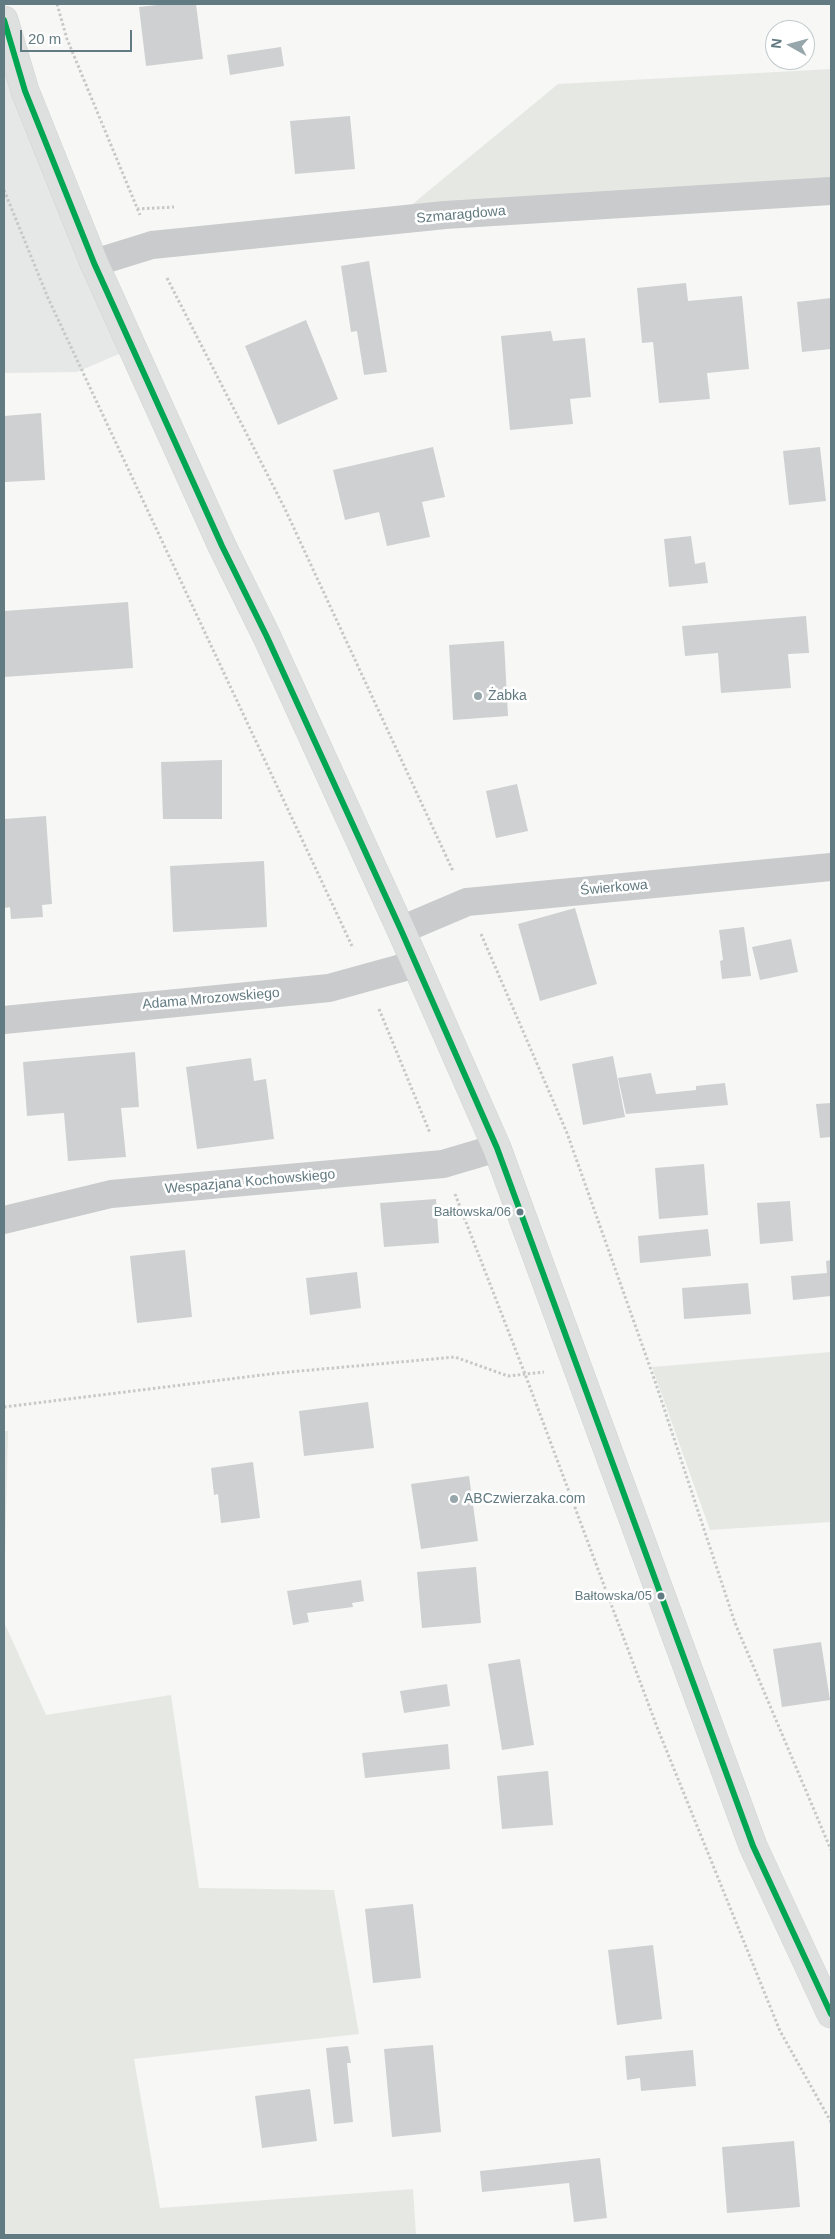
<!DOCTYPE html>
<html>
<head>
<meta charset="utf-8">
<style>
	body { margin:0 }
	#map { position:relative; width:835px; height:2239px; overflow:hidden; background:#f7f7f6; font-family:Arial,sans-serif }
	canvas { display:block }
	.frame { position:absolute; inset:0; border:5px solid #627a81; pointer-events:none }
	.north { position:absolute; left:765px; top:20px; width:50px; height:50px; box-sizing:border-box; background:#fff; border:1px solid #c0cacd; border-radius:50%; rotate:277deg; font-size:14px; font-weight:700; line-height:20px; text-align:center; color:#627a81 }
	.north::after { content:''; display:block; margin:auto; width:18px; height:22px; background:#96a6aa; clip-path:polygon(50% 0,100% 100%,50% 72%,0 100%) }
	.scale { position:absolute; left:20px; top:30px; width:112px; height:22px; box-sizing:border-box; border:2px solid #627a81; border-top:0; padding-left:6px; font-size:15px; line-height:18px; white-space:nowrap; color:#627a81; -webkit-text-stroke:4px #fff; paint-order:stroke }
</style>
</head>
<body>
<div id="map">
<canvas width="835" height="2239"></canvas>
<div class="frame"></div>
<div class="north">N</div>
<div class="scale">20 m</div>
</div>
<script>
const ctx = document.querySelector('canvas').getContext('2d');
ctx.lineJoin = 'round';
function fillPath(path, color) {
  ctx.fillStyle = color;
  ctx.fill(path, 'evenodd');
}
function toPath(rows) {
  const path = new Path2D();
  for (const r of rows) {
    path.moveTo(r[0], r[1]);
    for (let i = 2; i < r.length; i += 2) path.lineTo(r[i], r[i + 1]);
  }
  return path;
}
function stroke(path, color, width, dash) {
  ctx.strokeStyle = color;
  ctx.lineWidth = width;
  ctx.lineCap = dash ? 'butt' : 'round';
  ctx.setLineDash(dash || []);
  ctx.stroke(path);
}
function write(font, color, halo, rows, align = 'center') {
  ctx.font = font + ' Arial,sans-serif';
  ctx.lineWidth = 5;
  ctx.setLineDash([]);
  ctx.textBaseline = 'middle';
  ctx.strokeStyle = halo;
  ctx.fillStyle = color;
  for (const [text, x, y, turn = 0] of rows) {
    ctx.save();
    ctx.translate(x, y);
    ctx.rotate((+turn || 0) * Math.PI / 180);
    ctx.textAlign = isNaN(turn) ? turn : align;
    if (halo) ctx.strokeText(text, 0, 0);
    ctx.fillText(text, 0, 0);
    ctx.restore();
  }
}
fillPath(toPath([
	[4,21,133,348,77,372,4,373]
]), '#e6e7e7');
fillPath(toPath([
	[831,69,831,191,392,221,558,84],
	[831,1352,831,1522,710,1530,652,1367],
	[4,1431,8,1431,4,1597],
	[4,1622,46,1715,171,1695,199,1888,334,1890,359,2034,134,2059,160,2208,413,2189,416,2235,4,2235]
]), '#e6e9e3');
fillPath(toPath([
	[166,4,196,4,203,59,146,66,139,7],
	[281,47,284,66,230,75,227,55],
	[350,116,355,169,295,174,290,121],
	[369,261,387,372,364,375,357,331,351,332,341,266],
	[686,283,688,301,742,296,749,369,707,373,710,399,659,403,653,342,642,343,637,288],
	[831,298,831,349,802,352,797,302],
	[306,320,338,399,278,425,245,346],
	[551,331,553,341,585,338,591,397,570,399,573,424,510,430,501,336],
	[41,413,45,480,4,482,4,416],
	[433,447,445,497,422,502,430,537,387,546,379,512,345,520,333,470],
	[820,447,826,501,789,505,783,451],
	[691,536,695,564,705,562,708,583,669,587,664,539],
	[128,602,133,668,4,677,4,611],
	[806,616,809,653,788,654,791,688,721,693,718,653,685,656,682,626],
	[504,641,508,716,453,720,449,645],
	[222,760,222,819,163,819,161,762],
	[517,784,528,831,496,838,486,791],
	[46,816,52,904,42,905,43,917,11,919,10,907,4,908,4,819],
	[264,861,267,927,173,932,170,866],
	[575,908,597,984,540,1001,518,924],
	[744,927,751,976,722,979,720,961,723,960,719,930],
	[791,939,798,972,760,980,752,947],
	[135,1052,139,1107,121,1108,126,1157,68,1161,64,1113,27,1116,23,1062],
	[613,1056,625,1117,583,1125,572,1064],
	[251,1058,254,1081,266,1079,274,1139,197,1149,186,1067],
	[651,1073,656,1094,696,1090,696,1086,725,1083,728,1105,626,1114,618,1078],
	[831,1103,831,1137,820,1138,816,1104],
	[704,1164,708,1215,659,1219,655,1168],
	[436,1199,439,1243,384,1247,380,1203],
	[790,1201,793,1241,760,1244,757,1203],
	[708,1229,711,1256,640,1263,638,1236],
	[185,1250,192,1317,137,1323,130,1256],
	[831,1260,831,1296,793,1300,791,1276,827,1273,826,1261],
	[357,1272,361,1308,310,1315,306,1278],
	[748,1283,751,1314,684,1319,682,1288],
	[368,1402,374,1448,304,1456,299,1411],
	[253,1462,260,1518,221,1523,218,1494,214,1495,211,1468],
	[469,1476,478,1541,421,1549,411,1484],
	[476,1567,481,1623,422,1628,417,1572],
	[361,1580,364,1601,352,1603,353,1607,307,1613,309,1622,293,1625,287,1591],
	[821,1642,830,1700,782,1707,773,1649],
	[520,1659,534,1745,502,1750,488,1664],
	[447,1684,450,1706,404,1713,400,1691],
	[448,1744,450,1769,365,1778,362,1753],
	[548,1771,553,1825,502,1829,497,1776],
	[413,1904,421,1978,373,1983,365,1909],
	[653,1945,662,2019,617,2025,608,1950],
	[433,2045,441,2132,392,2137,384,2049],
	[348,2046,351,2063,347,2063,353,2122,334,2124,326,2048],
	[693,2050,696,2086,641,2091,640,2078,627,2080,625,2056],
	[310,2089,317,2141,262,2148,255,2096],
	[794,2141,800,2207,727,2213,722,2147],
	[600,2158,607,2218,574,2222,569,2183,482,2192,480,2171]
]), '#ced0d1');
const secondary = toPath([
	[4,20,25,91,94,263,222,546,267,637,401,930,497,1148,753,1846,831,2014]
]);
stroke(secondary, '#d2d4d4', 29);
stroke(toPath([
	[57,4,67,39,140,215],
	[4,190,48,298,352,946],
	[137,209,174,207],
	[167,278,285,509,453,871],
	[481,934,567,1133,656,1384,735,1623,831,1850],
	[379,1009,430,1133],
	[455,1194,525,1374,657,1727,780,2031,831,2122],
	[4,1407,278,1373,455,1357,508,1376,544,1372]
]), '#c7c9c9', 3, [2.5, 2.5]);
stroke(toPath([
	[94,263,152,245,445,215,831,191],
	[401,930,467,902,831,867],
	[4,1020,329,988,416,964],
	[4,1220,111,1194,443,1164,497,1148]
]), '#c9cbcc', 28);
stroke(secondary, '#dedfdf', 28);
stroke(toPath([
	[4,20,25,91,94,263,222,546,267,637,401,930,497,1148,753,1846,831,2014]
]), '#00a651', 6);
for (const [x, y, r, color] of [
	[478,696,5,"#96a6aa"],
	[520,1212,4.5,"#627a81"],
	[454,1499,5,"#96a6aa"],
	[661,1596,4.5,"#627a81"]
]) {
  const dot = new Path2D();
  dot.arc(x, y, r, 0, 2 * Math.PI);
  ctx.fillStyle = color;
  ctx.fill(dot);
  stroke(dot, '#fff', 2);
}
write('13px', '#627a81', '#fff', [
	["Bałtowska/06",511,1212],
	["Bałtowska/05",652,1596]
], 'right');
write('14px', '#627a81', '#fff', [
	["Szmaragdowa",461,215,-5],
	["Świerkowa",614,888,-5],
	["Adama Mrozowskiego",211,999,-5],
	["Wespazjana Kochowskiego",250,1182,-5]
]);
write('14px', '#627a81', '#fff', [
	["Żabka",488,696],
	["ABCzwierzaka.com",464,1499]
], 'left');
</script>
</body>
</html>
